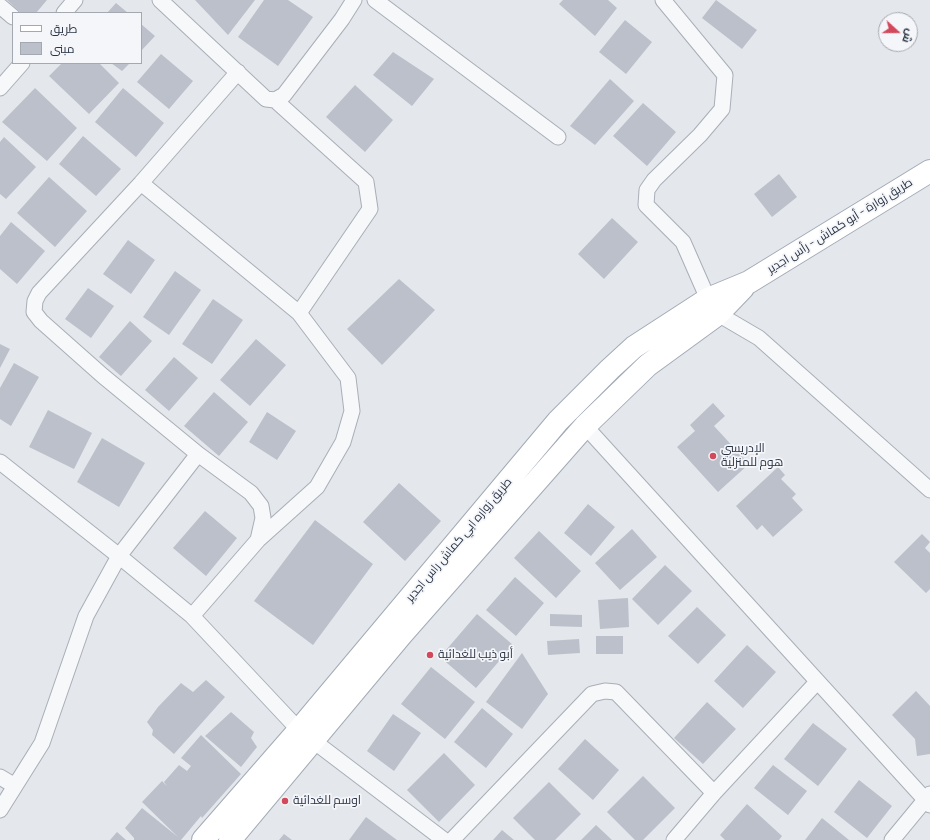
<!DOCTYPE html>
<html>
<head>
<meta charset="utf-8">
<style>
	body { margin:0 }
	#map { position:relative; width:930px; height:840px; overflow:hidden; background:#e4e7ec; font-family:Manrope,Cairo,sans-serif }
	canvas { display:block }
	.legend { position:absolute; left:12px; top:12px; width:130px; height:52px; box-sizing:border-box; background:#f4f6f9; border:1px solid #a4a8b1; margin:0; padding:5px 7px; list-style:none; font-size:12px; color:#2b3445 }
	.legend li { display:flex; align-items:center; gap:8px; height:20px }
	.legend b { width:20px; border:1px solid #a4a8b1 }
	.north { position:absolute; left:878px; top:12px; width:40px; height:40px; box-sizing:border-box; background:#f4f6f9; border:1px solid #a4a8b1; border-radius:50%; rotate:111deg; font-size:11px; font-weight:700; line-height:16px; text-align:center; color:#2b3445 }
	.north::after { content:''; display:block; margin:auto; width:14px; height:18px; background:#d1495b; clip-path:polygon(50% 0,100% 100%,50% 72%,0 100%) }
</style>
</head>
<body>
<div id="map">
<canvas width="930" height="840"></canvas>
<ul class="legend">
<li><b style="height:5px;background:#fff"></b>طريق</li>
<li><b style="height:11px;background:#bbc0ca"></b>مبنى</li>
</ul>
<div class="north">ش</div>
</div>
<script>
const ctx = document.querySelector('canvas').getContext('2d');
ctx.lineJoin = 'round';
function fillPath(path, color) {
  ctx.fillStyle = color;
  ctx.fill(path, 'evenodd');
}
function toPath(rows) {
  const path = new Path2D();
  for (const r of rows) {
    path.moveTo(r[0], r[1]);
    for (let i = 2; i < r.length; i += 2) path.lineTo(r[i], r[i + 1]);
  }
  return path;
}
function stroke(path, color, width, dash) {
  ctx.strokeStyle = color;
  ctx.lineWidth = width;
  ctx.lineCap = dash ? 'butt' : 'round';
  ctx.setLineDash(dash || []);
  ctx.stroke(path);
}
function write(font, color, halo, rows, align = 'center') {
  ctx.font = font + ' Manrope,Cairo,sans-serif';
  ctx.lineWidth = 3.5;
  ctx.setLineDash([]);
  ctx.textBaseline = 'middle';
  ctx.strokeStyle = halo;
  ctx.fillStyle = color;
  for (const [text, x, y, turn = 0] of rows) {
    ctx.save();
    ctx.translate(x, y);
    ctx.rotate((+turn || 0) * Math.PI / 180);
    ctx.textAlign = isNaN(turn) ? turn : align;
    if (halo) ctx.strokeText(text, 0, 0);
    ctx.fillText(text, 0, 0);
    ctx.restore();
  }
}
fillPath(toPath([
	[7,0,47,0,36,13,21,13],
	[195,0,255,0,228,35],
	[264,0,288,0,313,17,278,66,238,37],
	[563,0,608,0,617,8,595,36,559,4],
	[716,0,757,30,742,49,702,18],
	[116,3,128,13,107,13],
	[625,20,652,42,626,74,599,52],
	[141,24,155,36,141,51],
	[393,52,434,79,412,106,373,75],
	[161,54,193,81,169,109,137,82],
	[62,63,99,63,119,83,89,114,49,76],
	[111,63,130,63,122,71],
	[610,79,634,101,595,145,570,126],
	[355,85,393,120,365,152,326,117],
	[35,88,77,128,47,161,2,122],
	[123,88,164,123,136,157,95,122],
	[643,103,676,132,647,166,613,136],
	[83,136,121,169,96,196,59,164],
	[4,137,36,167,6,199,0,194,0,142],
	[779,174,797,197,772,217,754,194],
	[49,177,87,211,55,247,17,213],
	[612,218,638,242,604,279,578,254],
	[11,222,45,251,17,284,0,269,0,236],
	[128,240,155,260,131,294,103,274],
	[175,271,201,290,169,335,143,317],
	[399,279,435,310,382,365,347,329],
	[88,288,114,306,91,338,65,319],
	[213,299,243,320,212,364,182,344],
	[130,321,152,341,121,376,99,357],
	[256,339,286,365,250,406,220,380],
	[0,344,10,349,0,368],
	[174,357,198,378,169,411,145,390],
	[14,363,39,377,11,426,0,419,0,388],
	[214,392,248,422,219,456,184,426],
	[713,403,725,416,714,426,749,464,718,492,677,447,695,431,690,425],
	[48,410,92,433,74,469,29,447],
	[267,412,296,431,277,460,249,442],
	[102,438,145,463,119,507,77,482],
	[778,467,785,475,781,479,796,494,792,498,803,510,773,537,762,525,757,530,736,506],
	[399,483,441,521,405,561,363,522],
	[588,504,615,527,591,556,564,533],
	[205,511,237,538,206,576,173,548],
	[315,520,373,564,313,645,254,601],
	[632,529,657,557,620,590,595,563],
	[539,531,581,571,556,598,514,558],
	[922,534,930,542,925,548,930,553,930,589,926,593,894,562],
	[665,565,692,591,658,625,632,599],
	[515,577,544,603,516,636,486,610],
	[628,598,629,627,600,629,598,600],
	[697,607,726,635,698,664,668,636],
	[477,614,513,645,476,688,440,657],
	[550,614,582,615,582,627,550,626],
	[596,636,623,636,623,654,596,654],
	[579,639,580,653,548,655,547,641],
	[747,645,776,672,743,708,714,681],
	[522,653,548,694,522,729,486,702],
	[431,667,475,702,445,739,401,704],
	[206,680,225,697,174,754,152,735,153,730,147,722,158,707,181,683,193,692],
	[916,691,930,706,930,754,917,756,915,739,892,715],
	[707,702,736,729,703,764,674,738],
	[482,708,513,734,486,768,454,742],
	[231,712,254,732,251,738,257,747,241,767,205,736],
	[393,714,421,733,394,771,367,751],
	[813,723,847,749,818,786,784,759],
	[201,735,241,774,202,818,201,816,181,840,134,840,134,838,125,828,142,808,178,837,142,802,162,781,167,786,164,782,179,765,187,771,191,766,181,758],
	[585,739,619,770,593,800,558,769],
	[444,753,475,785,439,822,407,790],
	[773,765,807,791,788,815,754,788],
	[643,776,675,808,643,840,635,840,607,812],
	[859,780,892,806,867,838,834,812],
	[549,782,581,814,555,840,535,840,513,818],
	[747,804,782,836,779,840,725,840,720,835],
	[366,817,397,840,349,840],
	[822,818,849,840,805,840],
	[596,825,612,840,581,840],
	[502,830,514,840,493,840],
	[117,832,126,840,110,840],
	[284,834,292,840,279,840]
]), '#bbc0ca');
const minor = toPath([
	[160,0,266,99,275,100,284,95,342,19,354,0],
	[375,0,558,137],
	[663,0,725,75,722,109,700,135,654,180,647,190,646,205,683,242,708,299,718,314,759,338,930,490],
	[0,6,13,17],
	[64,13,75,0],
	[0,88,22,63],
	[275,100,366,182,370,209,299,313],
	[141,183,299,313,348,378,352,411,343,442,317,487,258,540],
	[585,426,930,805],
	[0,462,119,556,192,616,299,730,444,840],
	[192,616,258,540,263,518,261,506,251,493,198,454],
	[0,777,15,786],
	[0,810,42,743,86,616,119,556,198,454,103,376,41,321,34,312,35,301,39,293,141,183,238,72],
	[452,840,592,694,605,691,616,692,714,793],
	[674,840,714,793,817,682],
	[892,840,930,794]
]);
const primary = toPath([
	[203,840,299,730,558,421,610,369,634,347,708,299,749,282,930,171],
	[230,840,402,634,585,426,648,365,718,314,743,288]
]);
stroke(minor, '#a9aeb7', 17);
stroke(primary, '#a3abb8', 24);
stroke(minor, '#f7f8fa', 15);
stroke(primary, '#fff', 22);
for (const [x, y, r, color] of [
	[713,456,4,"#d1495b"],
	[430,655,4,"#d1495b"],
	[285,801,4,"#d1495b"]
]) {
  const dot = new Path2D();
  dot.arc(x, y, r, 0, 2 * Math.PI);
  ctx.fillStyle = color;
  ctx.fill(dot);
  stroke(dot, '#f4f6f9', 1.5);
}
write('12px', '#2b3445', '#f4f6f9', [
	["طريق زوارة - أبو كماش - رأس اجدير",840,226,-32],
	["طريق زواره ابي كماش راس اجدير",459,540,-50]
]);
write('12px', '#2b3445', '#f4f6f9', [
	["الإدريسي",721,449],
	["هوم للمنزلية",721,463],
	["أبو ذيب للغدائية",438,655],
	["اوسم للغدائية",293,801]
], 'left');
</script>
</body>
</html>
